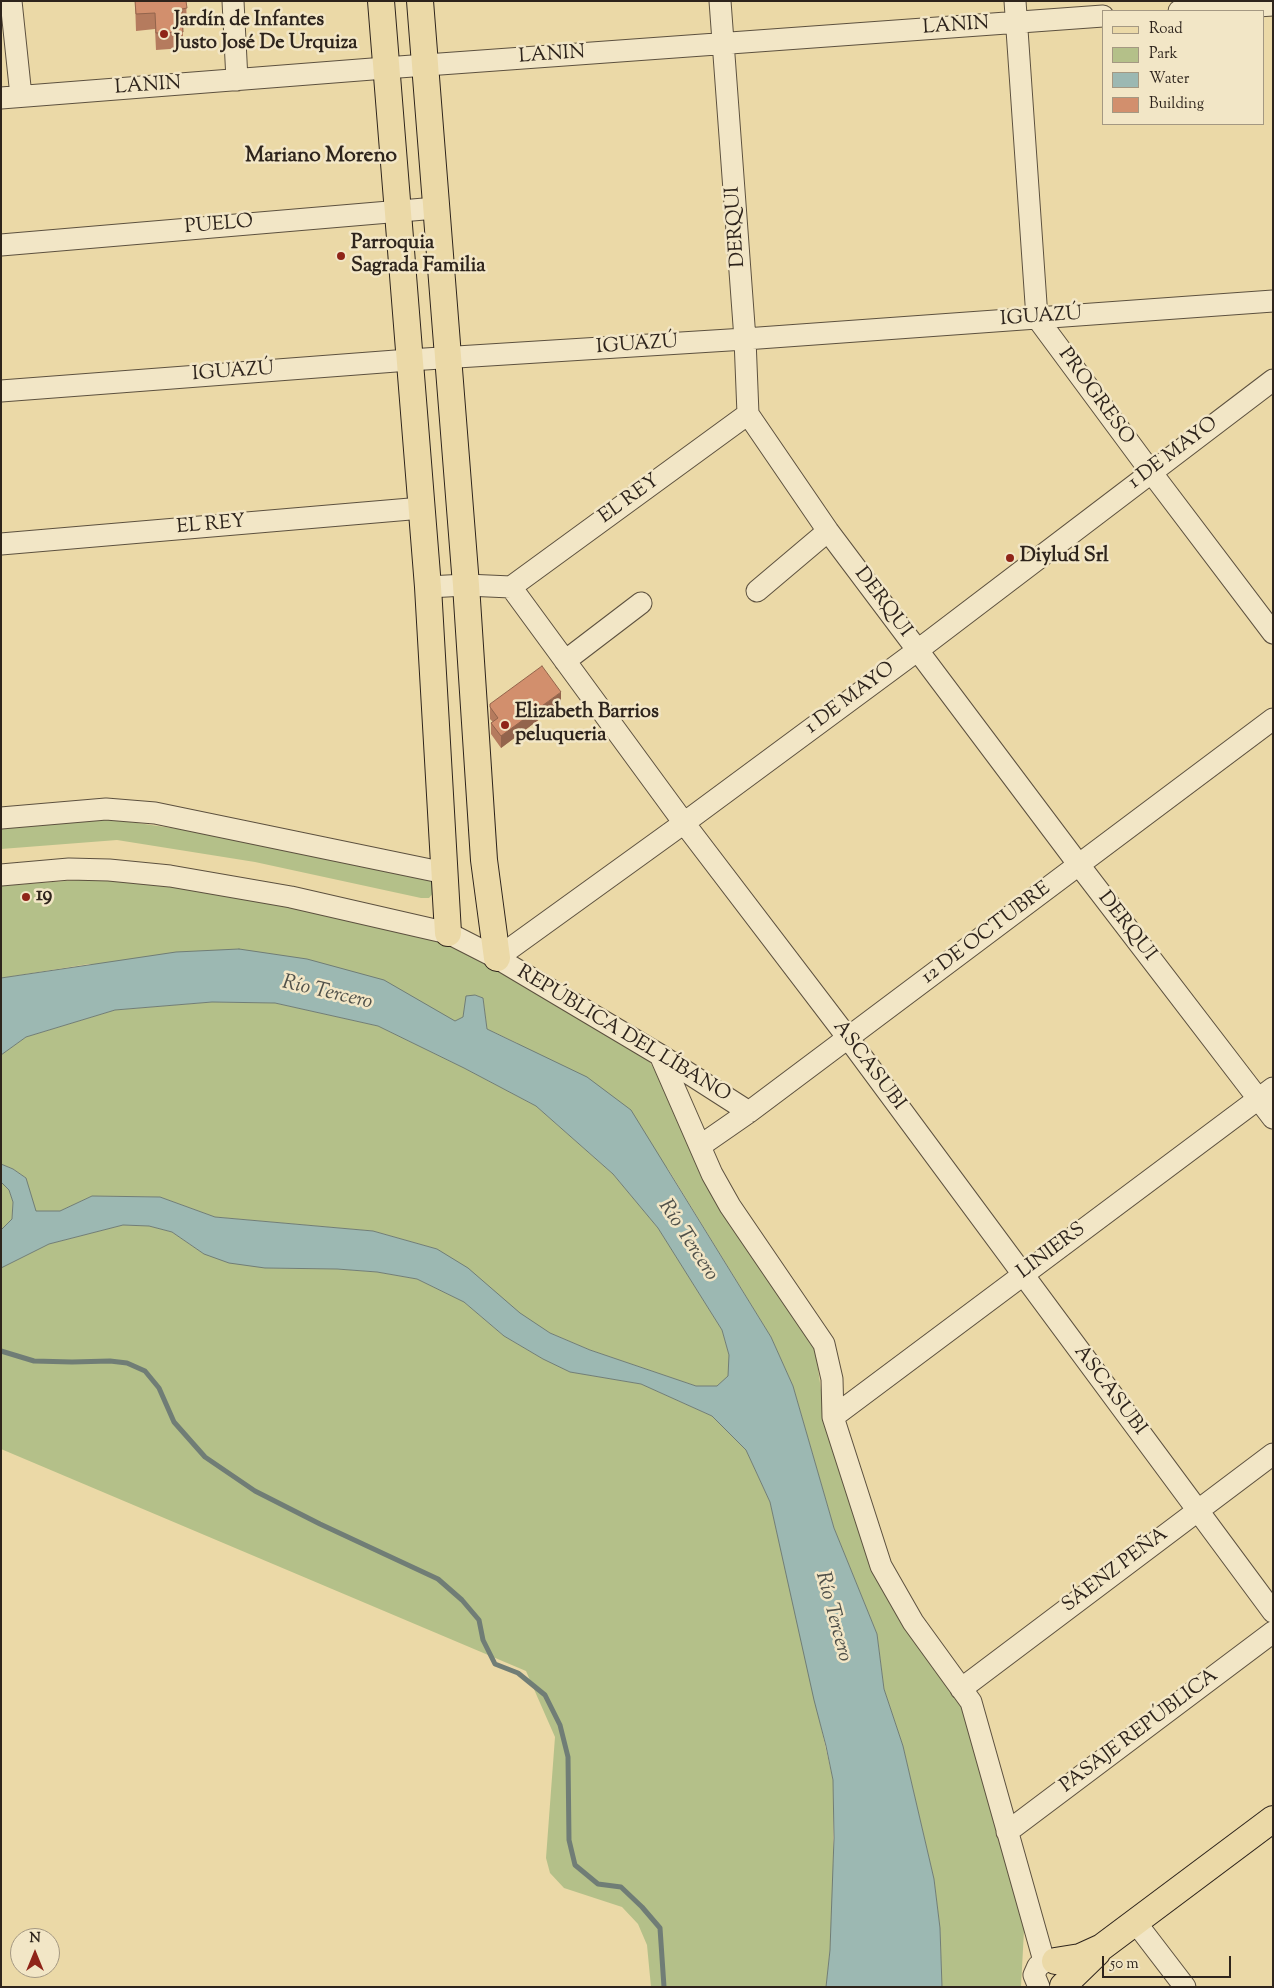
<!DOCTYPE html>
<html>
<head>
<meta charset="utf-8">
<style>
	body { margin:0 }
	#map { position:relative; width:1274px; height:1988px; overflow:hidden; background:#ebd9a7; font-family:"Sorts Mill Goudy",serif }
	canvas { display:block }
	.frame { position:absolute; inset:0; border:2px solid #2e241c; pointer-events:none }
	.legend { position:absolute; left:1102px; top:10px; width:162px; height:115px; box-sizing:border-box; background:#f2e6c6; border:1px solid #a49882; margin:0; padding:6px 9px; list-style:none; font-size:15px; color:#2e241c }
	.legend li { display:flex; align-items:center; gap:10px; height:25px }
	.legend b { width:25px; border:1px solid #a49882 }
	.north { position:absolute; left:10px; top:1928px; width:50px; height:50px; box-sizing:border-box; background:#f2e6c6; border:1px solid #a49882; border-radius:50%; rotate:0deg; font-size:14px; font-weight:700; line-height:20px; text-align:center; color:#2e241c }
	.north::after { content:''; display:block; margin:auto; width:18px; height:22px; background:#8f2418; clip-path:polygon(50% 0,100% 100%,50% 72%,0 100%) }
	.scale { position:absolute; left:1102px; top:1956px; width:129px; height:22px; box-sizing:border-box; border:2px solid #2e241c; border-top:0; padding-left:6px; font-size:15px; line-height:18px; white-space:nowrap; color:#2e241c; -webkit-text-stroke:4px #f2e6c6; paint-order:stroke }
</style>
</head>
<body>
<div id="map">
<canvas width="1274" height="1988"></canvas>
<div class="frame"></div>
<ul class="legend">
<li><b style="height:6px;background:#ebd9a7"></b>Road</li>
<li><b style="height:14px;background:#b4c089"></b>Park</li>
<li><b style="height:14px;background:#9cb8b2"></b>Water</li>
<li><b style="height:14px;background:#d28f6d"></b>Building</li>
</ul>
<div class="north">N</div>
<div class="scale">50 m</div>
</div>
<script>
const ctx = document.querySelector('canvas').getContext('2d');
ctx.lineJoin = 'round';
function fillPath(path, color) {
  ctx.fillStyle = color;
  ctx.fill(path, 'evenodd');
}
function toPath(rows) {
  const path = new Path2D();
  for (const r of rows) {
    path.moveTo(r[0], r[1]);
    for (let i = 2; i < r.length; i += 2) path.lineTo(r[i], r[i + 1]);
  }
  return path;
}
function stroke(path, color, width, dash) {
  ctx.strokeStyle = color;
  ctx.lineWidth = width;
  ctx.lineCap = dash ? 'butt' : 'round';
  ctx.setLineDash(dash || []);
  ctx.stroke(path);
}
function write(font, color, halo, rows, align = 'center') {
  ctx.font = font + ' "Sorts Mill Goudy",serif';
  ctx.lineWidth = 5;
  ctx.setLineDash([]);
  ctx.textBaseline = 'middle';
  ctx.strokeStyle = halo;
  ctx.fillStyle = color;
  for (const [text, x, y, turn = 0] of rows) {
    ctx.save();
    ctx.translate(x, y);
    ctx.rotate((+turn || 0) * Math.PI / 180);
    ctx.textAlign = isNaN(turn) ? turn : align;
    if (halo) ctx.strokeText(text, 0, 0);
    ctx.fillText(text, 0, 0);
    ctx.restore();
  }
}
fillPath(toPath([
	[102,820,117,820,213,834,430,880,434,883,435,891,429,898,421,898,255,862,117,840,1,849,1,827],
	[104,878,168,884,289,905,446,941,461,947,637,1050,650,1062,815,1346,825,1420,863,1546,964,1710,998,1837,1023,1920,1024,1930,1021,1987,942,1987,940,1928,934,1879,903,1746,884,1689,877,1634,834,1528,793,1386,771,1337,668,1169,517,1043,487,1029,483,998,475,995,466,1010,463,1017,455,1021,89,964,1,978,1,886],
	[212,1002,275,1003,378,1026,464,1068,536,1106,613,1174,658,1228,722,1330,729,1355,729,1376,717,1386,696,1386,590,1350,550,1333,520,1314,437,1249,373,1231,215,1217,160,1197,92,1196,60,1211,35,1211,26,1178,13,1169,1,1164,1,1055,26,1037,115,1010],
	[1,1182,9,1190,13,1202,12,1219,1,1230],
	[123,1225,149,1226,172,1232,204,1254,265,1268,337,1269,377,1272,417,1279,464,1302,504,1336,543,1359,571,1372,641,1384,712,1416,746,1450,770,1502,833,1780,833,1887,830,1950,826,1987,651,1987,647,1945,638,1924,622,1907,564,1888,550,1873,546,1858,555,1737,526,1671,1,1449,1,1268,49,1244]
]), '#b4c089');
const water = toPath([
	[239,949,307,959,384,980,455,1021,463,1017,466,996,475,995,483,998,487,1029,587,1077,631,1110,771,1337,793,1386,834,1528,877,1634,884,1689,903,1746,934,1879,940,1928,942,1987,826,1987,830,1950,834,1838,833,1780,826,1746,814,1700,770,1502,746,1450,712,1416,641,1384,570,1372,543,1359,504,1336,464,1302,417,1279,377,1272,337,1269,265,1268,229,1263,204,1254,172,1232,149,1226,123,1225,49,1244,1,1268,1,1230,12,1219,13,1202,9,1190,1,1182,1,1164,13,1169,26,1178,36,1211,60,1211,92,1196,160,1197,215,1217,373,1231,437,1249,468,1268,520,1313,550,1333,590,1350,696,1386,717,1386,728,1376,729,1355,722,1330,658,1228,613,1174,536,1106,464,1068,378,1026,275,1003,212,1002,115,1010,26,1037,1,1055,1,978,176,952,239,949]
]);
fillPath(water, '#9cb8b2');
stroke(water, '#707d76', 1);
stroke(toPath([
	[1,1351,34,1361,72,1362,110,1361,127,1363,145,1371,159,1388,174,1422,205,1457,255,1491,320,1524,438,1579,462,1600,479,1620,483,1640,495,1664,518,1673,545,1695,560,1725,568,1757,569,1840,575,1865,598,1884,621,1887,642,1907,660,1928,664,1987]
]), '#707d76', 5);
const minor = toPath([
	[11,1,21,96],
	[233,1,237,80],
	[720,1,745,339,748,414,828,531,1079,865,1273,1118],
	[1015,1,1037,318,1151,472,1273,633],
	[1179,11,1273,5],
	[1,98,385,68,1103,16],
	[1,245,436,208],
	[1,391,409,360,745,339,1273,301],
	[1,544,422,508],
	[428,587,466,585,511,587,684,823,848,1038,1273,1612],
	[511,587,748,414],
	[757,591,828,531],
	[565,661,641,603],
	[1,818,106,809,155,813,445,873],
	[1,875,69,869,109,870,170,876,291,897,448,933,497,958,660,1055,749,1112],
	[497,958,684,823,918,650,1273,380],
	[660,1055,712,1174,730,1206,824,1344,832,1379,833,1417,881,1566,913,1622,971,1702,1044,1961],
	[700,1146,749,1112,1273,719],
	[833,1417,1273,1088],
	[961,1689,1273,1454],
	[1007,1832,1273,1632],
	[1136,1923,1185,1987],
	[1039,1987,1034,1975,1038,1966,1048,1960,1058,1962]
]);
const major = toPath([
	[381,1,428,587,448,933],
	[420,1,466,585,484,860,497,958],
	[1055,1961,1080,1957,1102,1947,1273,1819],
	[1063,1986,1097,1953]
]);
stroke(minor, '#5d513f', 23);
stroke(major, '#2e241c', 28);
stroke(minor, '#f2e6c6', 21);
stroke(major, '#ebd9a7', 26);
fillPath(toPath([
	[135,1,186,1,187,25,183,25,183,48,156,50,155,29,136,31],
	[561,703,501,748,491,734,491,723,493,722,490,719,490,704]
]), '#b57b5e');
fillPath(toPath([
	[561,692,561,703,501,748,501,736]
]), '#93644c');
const building = toPath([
	[135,1,186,1,187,8,182,9,183,32,156,33,155,13,136,14,135,1],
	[542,666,561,692,501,736,491,723,498,718,490,707,490,704,542,666]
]);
fillPath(building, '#d28f6d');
stroke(building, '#93644c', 1);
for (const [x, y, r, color] of [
	[164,34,5,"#8f2418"],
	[341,256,5,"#8f2418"],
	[1010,558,5,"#8f2418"],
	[505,725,5,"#8f2418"],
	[26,897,5,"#8f2418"]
]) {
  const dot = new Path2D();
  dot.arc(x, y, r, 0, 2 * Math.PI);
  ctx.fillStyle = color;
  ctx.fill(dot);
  stroke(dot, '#f2e6c6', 2);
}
write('bold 20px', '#2e241c', '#f2e6c6', [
	["Jardín de Infantes",174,22],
	["Justo José De Urquiza",174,45],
	["Parroquia",351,245],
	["Sagrada Familia",351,268],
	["Diylud Srl",1020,558],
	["Elizabeth Barrios",515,714],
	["peluqueria",515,737],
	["19",36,897]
], 'left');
write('20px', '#2e241c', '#f2e6c6', [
	["LANIN",956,27,-4],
	["LANIN",552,56,-4],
	["LANIN",148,87,-4],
	["PUELO",219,226,-5],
	["DERQUI",737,227,-94],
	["IGUAZÚ",1041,318,-4],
	["IGUAZÚ",637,346,-4],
	["IGUAZÚ",233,373,-4],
	["PROGRESO",1095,397,54],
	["1 DE MAYO",1174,454,-37],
	["EL REY",630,500,-36],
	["EL REY",211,526,-5],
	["DERQUI",882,603,53],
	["1 DE MAYO",851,699,-37],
	["DERQUI",1126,927,52],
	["12 DE OCTUBRE",987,934,-37],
	["REPÚBLICA DEL LÍBANO",623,1035,31],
	["ASCASUBI",868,1066,53],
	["LINIERS",1052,1252,-37],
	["ASCASUBI",1109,1391,53],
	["SÁENZ PEÑA",1116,1571,-37],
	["PASAJE REPÚBLICA",1140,1732,-37]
]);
write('bold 21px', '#2e241c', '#f2e6c6', [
	["Mariano Moreno",321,157]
]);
write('italic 21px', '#4f5049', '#f2e6c6', [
	["Río Tercero",327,994,13],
	["Río Tercero",687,1241,57],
	["Río Tercero",832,1617,75]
]);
</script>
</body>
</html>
